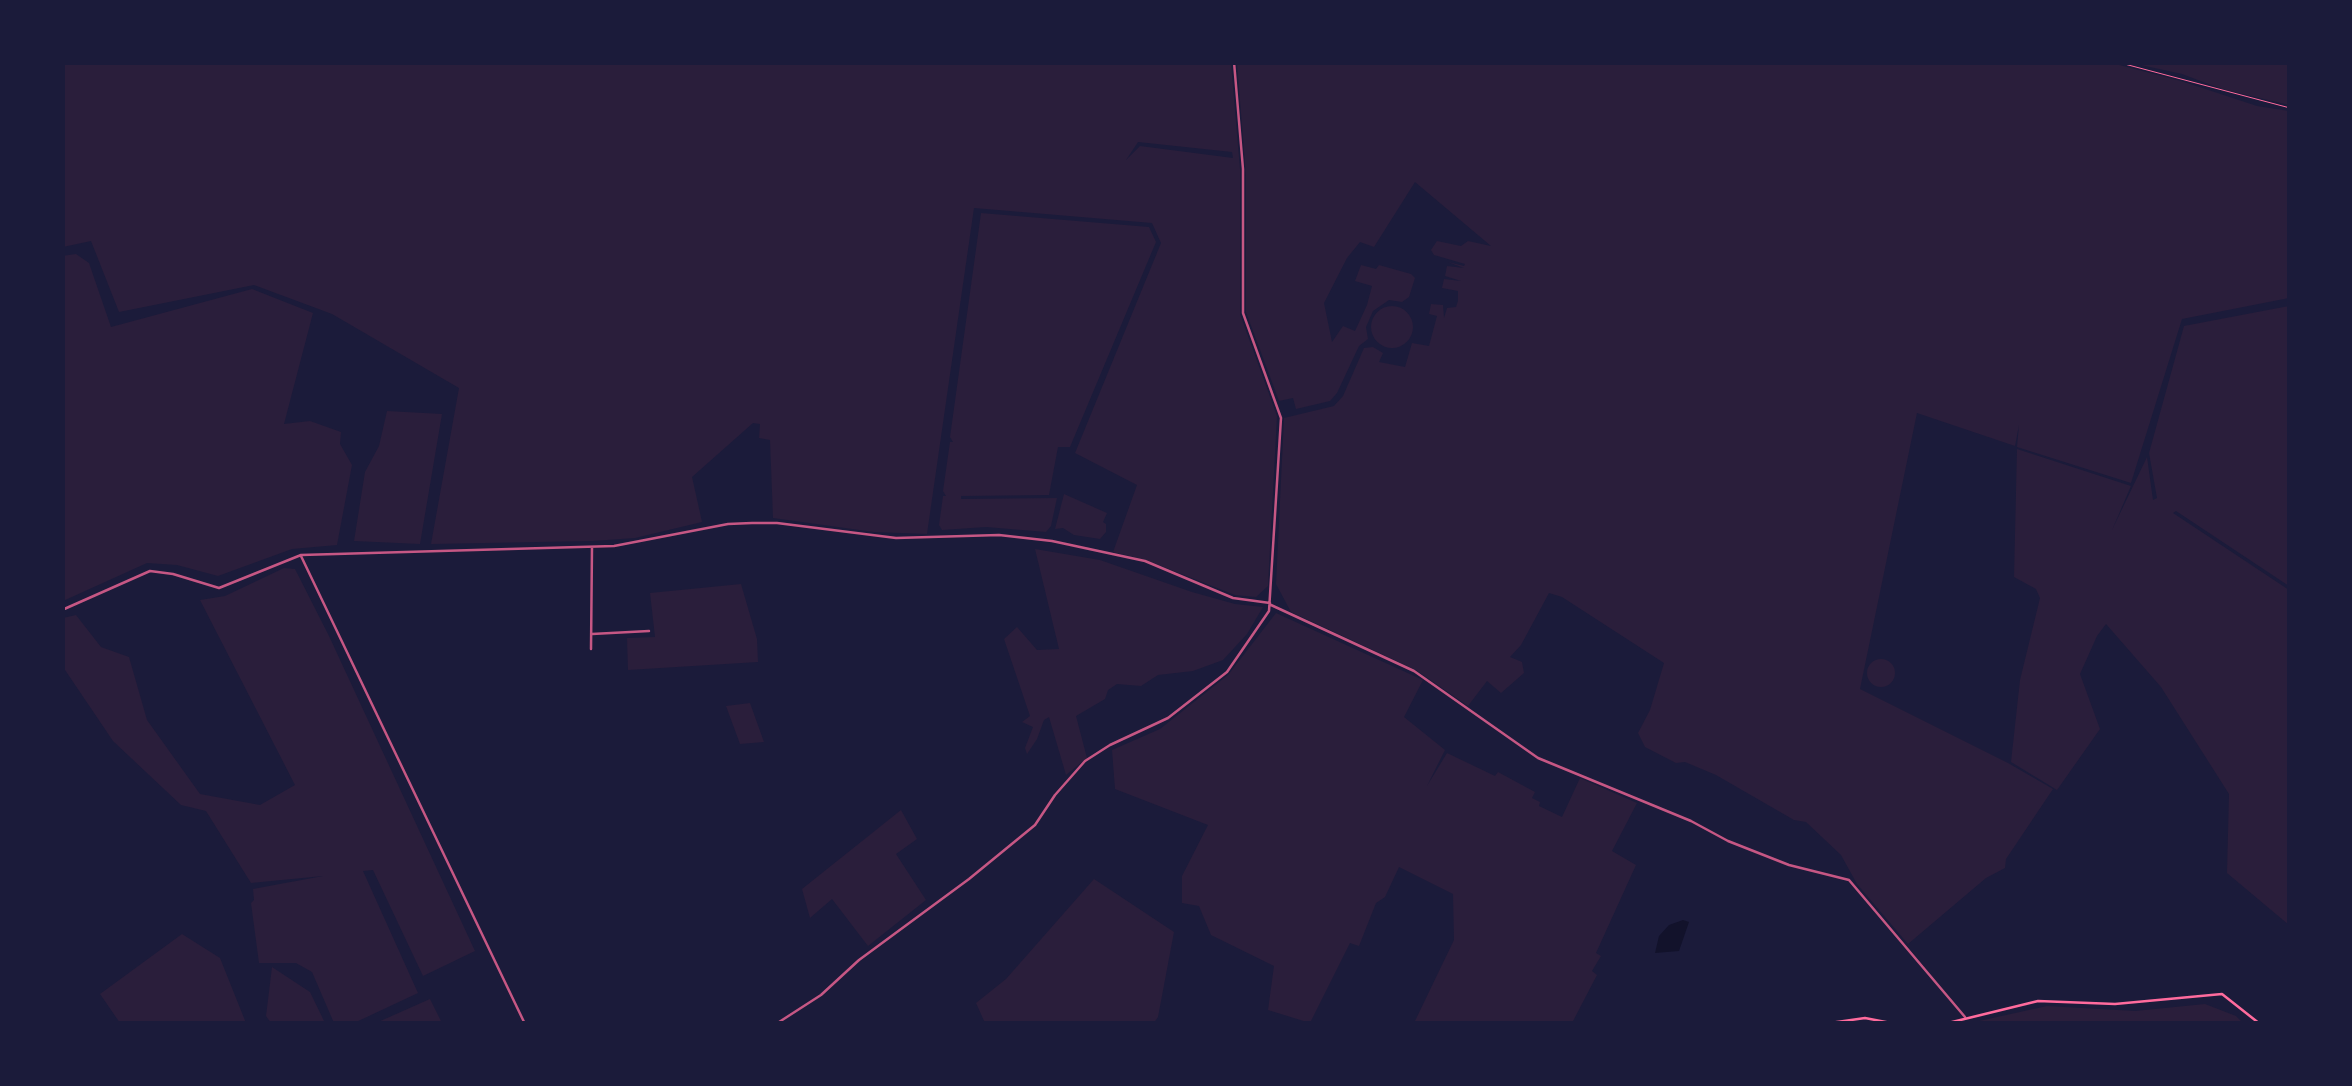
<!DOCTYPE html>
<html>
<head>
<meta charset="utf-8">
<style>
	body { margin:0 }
	#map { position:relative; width:2352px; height:1086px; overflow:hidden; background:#1b1b3a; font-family:"Fira Sans",sans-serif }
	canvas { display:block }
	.frame { position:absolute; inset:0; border:65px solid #1b1b3a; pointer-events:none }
</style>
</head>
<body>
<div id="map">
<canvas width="2352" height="1086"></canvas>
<div class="frame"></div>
</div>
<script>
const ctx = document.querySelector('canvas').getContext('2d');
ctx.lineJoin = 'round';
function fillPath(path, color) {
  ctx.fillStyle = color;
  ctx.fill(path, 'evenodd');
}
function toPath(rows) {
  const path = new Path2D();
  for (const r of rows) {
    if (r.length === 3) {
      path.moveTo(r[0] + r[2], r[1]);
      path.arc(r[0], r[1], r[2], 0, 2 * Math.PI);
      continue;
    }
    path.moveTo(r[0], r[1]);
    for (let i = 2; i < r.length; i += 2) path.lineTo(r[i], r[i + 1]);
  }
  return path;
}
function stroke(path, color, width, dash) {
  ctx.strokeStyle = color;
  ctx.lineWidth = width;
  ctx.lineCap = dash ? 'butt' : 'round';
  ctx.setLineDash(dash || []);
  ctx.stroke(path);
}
fillPath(toPath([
	[1627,62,2108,62,2181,81,2257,106,2289,111,2289,298,2182,319,2131,483,2017,447,2019,425,2015,446,1917,413,1860,689,2008,763,2053,789,2006,859,2005,868,1986,878,1908,944,1857,884,1841,855,1806,822,1794,820,1716,775,1685,762,1676,763,1645,747,1638,733,1650,710,1664,663,1562,597,1549,593,1521,645,1510,657,1522,662,1524,673,1501,693,1487,681,1468,706,1416,670,1291,612,1276,584,1284,418,1334,406,1343,396,1364,348,1373,347,1383,353,1379,362,1405,367,1412,343,1429,346,1437,316,1429,314,1431,304,1443,305,1444,318,1447,308,1456,307,1458,301,1458,291,1442,288,1444,279,1461,281,1445,276,1447,266,1464,268,1448,262,1464,266,1465,264,1434,255,1431,250,1437,241,1461,246,1468,241,1491,246,1415,182,1374,247,1360,242,1347,258,1324,303,1332,342,1343,326,1355,331,1367,305,1372,286,1355,281,1361,265,1376,269,1379,265,1411,274,1415,278,1409,297,1402,302,1389,300,1373,311,1366,327,1368,339,1359,346,1337,393,1330,401,1296,409,1293,398,1279,401,1246,312,1246,176,1237,63],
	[62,63,1231,63,1240,169,1240,314,1277,416,1268,586,1256,597,1235,595,1146,560,1113,552,1137,485,1075,453,1161,243,1152,223,974,208,927,534,874,532,773,518,770,440,759,438,760,424,753,423,692,477,702,522,635,538,593,541,431,544,459,388,332,314,254,285,119,312,91,241,63,247],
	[1138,142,1232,152,1233,158,1140,146,1126,160],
	[2132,63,2289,63,2289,105,2222,89,2182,74],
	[981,213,1149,227,1156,242,1070,447,1058,447,1049,495,961,496,961,499,1057,498,1051,526,1046,532,986,527,942,530,939,525,943,496,946,496,943,491,950,442,953,442,950,437],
	[76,254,89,263,111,327,252,289,313,313,284,424,310,421,341,432,340,444,352,465,337,545,292,549,218,576,177,565,147,563,63,601,62,256],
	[2289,306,2289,586,2176,511,2173,513,2289,590,2289,925,2227,873,2229,794,2161,687,2106,624,2097,636,2080,674,2100,729,2057,790,2011,762,2020,680,2040,598,2036,589,2014,577,2017,449,2131,486,2112,530,2147,457,2153,500,2157,498,2149,453,2184,326],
	[1392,327,21],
	[387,411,442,414,420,544,354,541,365,472,379,446],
	[1064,494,1107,513,1103,522,1106,524,1106,532,1100,539,1074,535,1063,528,1055,529],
	[1035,549,1100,560,1192,592,1235,604,1263,607,1247,634,1223,660,1193,671,1158,675,1141,686,1117,684,1108,690,1105,699,1076,716,1087,758,1066,775,1049,717,1044,720,1037,739,1027,754,1025,748,1033,727,1022,722,1030,716,1004,639,1017,627,1037,650,1059,649],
	[284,568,295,569,329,636,475,951,423,976,373,870,363,871,418,993,354,1023,334,1023,312,972,296,963,259,963,251,903,254,900,253,889,323,876,251,883,206,811,181,805,113,741,63,667,63,618,76,615,101,647,129,657,147,720,200,794,260,805,295,785,200,600,225,596],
	[741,584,757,639,758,662,628,670,627,638,655,637,650,593],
	[1276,613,1423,680,1404,717,1445,750,1427,786,1447,753,1495,776,1498,772,1535,792,1532,798,1540,802,1539,806,1562,817,1580,778,1637,803,1612,851,1636,865,1596,953,1601,956,1592,971,1597,975,1572,1023,1449,1024,1442,1021,1414,1023,1454,940,1453,894,1399,867,1385,897,1376,903,1359,946,1350,943,1310,1023,1268,1010,1274,966,1211,935,1199,906,1182,903,1182,876,1208,825,1115,789,1112,750,1160,729,1228,675],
	[1881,673,14],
	[750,703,764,742,740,744,726,706],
	[901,810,917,839,896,854,926,900,868,946,832,899,810,918,802,889],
	[1094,879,1174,932,1158,1017,1153,1024,985,1023,976,1003,1006,979],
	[182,934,220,958,246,1023,120,1023,100,994],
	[272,967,310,992,325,1023,271,1023,266,1016],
	[430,999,442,1023,376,1023],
	[2205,1004,2236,1016,2243,1023,1970,1023,2047,1006,2135,1011]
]), '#2a1e3b');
fillPath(toPath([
	[1683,920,1689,922,1679,951,1655,953,1659,936,1669,925]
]), '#12122b');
stroke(toPath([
	[2117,62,2290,108]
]), '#ff6b9d', 1);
stroke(toPath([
	[301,556,525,1024],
	[1271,605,1414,671,1538,758,1691,821,1728,841,1789,865,1849,880,1965,1017],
	[62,610,150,571,173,574,219,588,301,555,614,546,728,524,752,523,777,523,896,538,999,535,1052,541,1145,561,1233,598,1270,603],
	[592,634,649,631],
	[591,649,592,547],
	[776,1024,821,995,859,960,969,879,1035,825,1055,795,1085,761,1110,745,1168,718,1227,672,1269,611,1281,418,1243,313,1243,169,1234,62],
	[2289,1024,2290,1023]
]), '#c65784', 2.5);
stroke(toPath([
	[1823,1024,1865,1018,1896,1024],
	[1944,1024,2038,1001,2115,1004,2222,994,2260,1024]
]), '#ff6b9d', 2.5);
</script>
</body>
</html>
